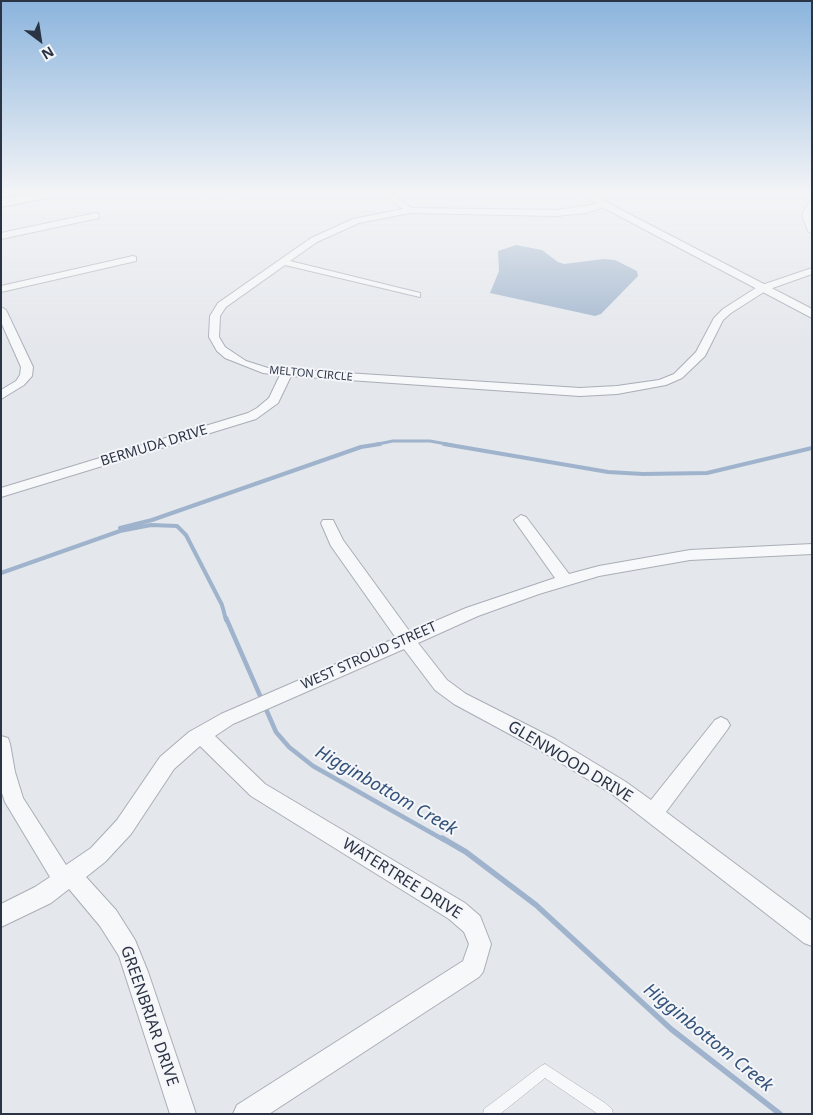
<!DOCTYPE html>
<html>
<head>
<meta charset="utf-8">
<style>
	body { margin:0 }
	#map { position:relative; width:813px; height:1115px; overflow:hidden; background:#e4e7ec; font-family:"Noto Sans",sans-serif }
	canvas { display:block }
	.frame { position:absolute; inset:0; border:2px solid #2b3445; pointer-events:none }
	.north { position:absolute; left:15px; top:15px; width:50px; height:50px; -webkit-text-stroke:4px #f4f6f9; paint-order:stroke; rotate:149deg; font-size:14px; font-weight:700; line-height:20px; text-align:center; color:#2b3445 }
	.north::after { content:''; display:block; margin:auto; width:18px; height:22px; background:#2b3445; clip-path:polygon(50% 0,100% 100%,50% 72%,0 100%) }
</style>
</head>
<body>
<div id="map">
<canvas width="813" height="1115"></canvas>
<div class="frame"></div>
<div class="north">N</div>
</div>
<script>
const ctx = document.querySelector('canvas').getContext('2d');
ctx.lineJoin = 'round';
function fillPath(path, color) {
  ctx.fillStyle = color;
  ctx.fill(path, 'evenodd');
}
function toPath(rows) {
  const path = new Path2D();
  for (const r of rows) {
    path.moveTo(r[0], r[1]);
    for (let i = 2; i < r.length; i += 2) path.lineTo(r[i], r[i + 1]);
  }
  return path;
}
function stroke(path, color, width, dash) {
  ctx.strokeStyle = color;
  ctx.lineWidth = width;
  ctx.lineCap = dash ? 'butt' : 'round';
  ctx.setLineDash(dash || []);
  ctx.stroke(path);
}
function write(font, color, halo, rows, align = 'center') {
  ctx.font = font + ' "Noto Sans",sans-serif';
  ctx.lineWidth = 4;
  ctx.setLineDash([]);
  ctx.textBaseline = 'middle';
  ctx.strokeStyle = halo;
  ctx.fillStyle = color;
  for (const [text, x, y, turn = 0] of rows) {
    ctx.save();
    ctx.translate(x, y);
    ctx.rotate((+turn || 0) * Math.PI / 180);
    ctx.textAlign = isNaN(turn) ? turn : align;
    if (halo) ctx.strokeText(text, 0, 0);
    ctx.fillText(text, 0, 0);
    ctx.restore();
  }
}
fillPath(toPath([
	[516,245,542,250,558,262,564,264,604,259,615,260,637,271,638,276,601,314,595,316,490,293,499,271,498,251]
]), '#9fb4cc');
stroke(toPath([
	[373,445,393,441,430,441,452,445]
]), '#9fb4cc', 3);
stroke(toPath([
	[444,444,608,472,643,474,707,473,812,448],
	[120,528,152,520,361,447,380,444],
	[1,573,120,531,151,525,177,526,186,535,222,605,226,620]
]), '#9fb4cc', 4);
stroke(toPath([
	[226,618,276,732,289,747,313,766,444,840]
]), '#9fb4cc', 4.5);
stroke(toPath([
	[442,838,466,852,536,905,671,1029,780,1114]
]), '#9fb4cc', 5.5);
const service = toPath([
	[545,1064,605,1103,612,1109,613,1114,598,1114,545,1078,500,1114,483,1114,484,1109,541,1066,545,1064]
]);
const minor = toPath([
	[202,194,236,194,216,198,202,194],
	[382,194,392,194,412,208,556,210,598,204,581,194,591,194,610,205,586,213,556,216,410,213,359,223,317,242,290,261,420,293,420,297,285,265,226,307,220,316,219,337,225,347,246,361,268,368,580,388,617,386,659,380,674,374,696,352,714,318,723,309,759,286,812,268,812,274,767,290,731,313,723,320,705,356,682,378,666,385,617,394,580,396,291,376,278,403,256,419,1,497,1,488,248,413,257,408,269,398,280,375,263,373,225,358,217,351,209,337,210,316,218,303,311,238,353,219,403,209,382,194],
	[809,202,812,202,812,234,808,231,802,215,809,202],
	[96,213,99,214,99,218,1,239,1,233,96,213],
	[133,256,136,257,136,261,1,292,1,286,133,256],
	[1,307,6,310,33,367,32,376,24,385,1,399,1,390,16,381,20,375,21,367,1,322,1,307],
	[521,515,526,517,569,574,599,566,690,550,812,544,812,554,690,560,599,576,539,594,478,616,418,643,447,680,466,694,555,739,626,782,651,800,715,720,721,717,727,720,730,725,727,730,666,812,812,921,812,946,804,943,612,794,541,751,454,704,435,690,404,649,233,724,215,736,265,784,465,903,480,916,491,944,483,972,479,977,269,1114,233,1114,237,1105,463,961,469,944,464,932,449,919,251,796,200,746,174,769,131,834,105,862,86,877,116,910,135,940,148,972,196,1114,170,1114,119,956,100,926,69,889,51,903,1,927,1,904,35,887,50,877,5,802,1,790,1,736,8,738,10,744,15,772,23,798,66,865,91,848,117,820,160,757,189,732,221,714,396,638,331,546,321,523,323,520,333,520,343,540,410,632,466,608,555,578,514,520,521,515]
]);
const tertiary = toPath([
	[606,202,812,309,812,318,602,207,602,203,606,202]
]);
const motorway = toPath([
	[24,194,53,194,51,197,1,207,1,199,24,194]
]);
stroke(service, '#a9aeb7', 1);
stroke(minor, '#a9aeb7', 2);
stroke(tertiary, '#a9aeb7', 2);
stroke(motorway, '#8b94a3', 2);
fillPath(service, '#f7f8fa');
fillPath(minor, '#f7f8fa');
fillPath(tertiary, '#f7f8fa');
fillPath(motorway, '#fff');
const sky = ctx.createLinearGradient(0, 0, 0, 350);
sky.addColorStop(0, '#8bb4dd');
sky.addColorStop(0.55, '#f3f4f6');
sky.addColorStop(1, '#f3f4f600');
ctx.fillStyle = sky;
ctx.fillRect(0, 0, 813, 350);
write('11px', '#2b3445', '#f4f6f9', [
	["MELTON CIRCLE",311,374,5]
]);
write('14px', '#2b3445', '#f4f6f9', [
	["BERMUDA DRIVE",154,446,-17],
	["WEST STROUD STREET",369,656,-24]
]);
write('16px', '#2b3445', '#f4f6f9', [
	["GLENWOOD DRIVE",570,762,31],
	["WATERTREE DRIVE",402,879,32],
	["GREENBRIAR DRIVE",149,1016,71]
]);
write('italic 18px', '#34527a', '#f4f6f9', [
	["Higginbottom Creek",386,791,30],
	["Higginbottom Creek",708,1038,39]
]);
</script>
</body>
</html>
